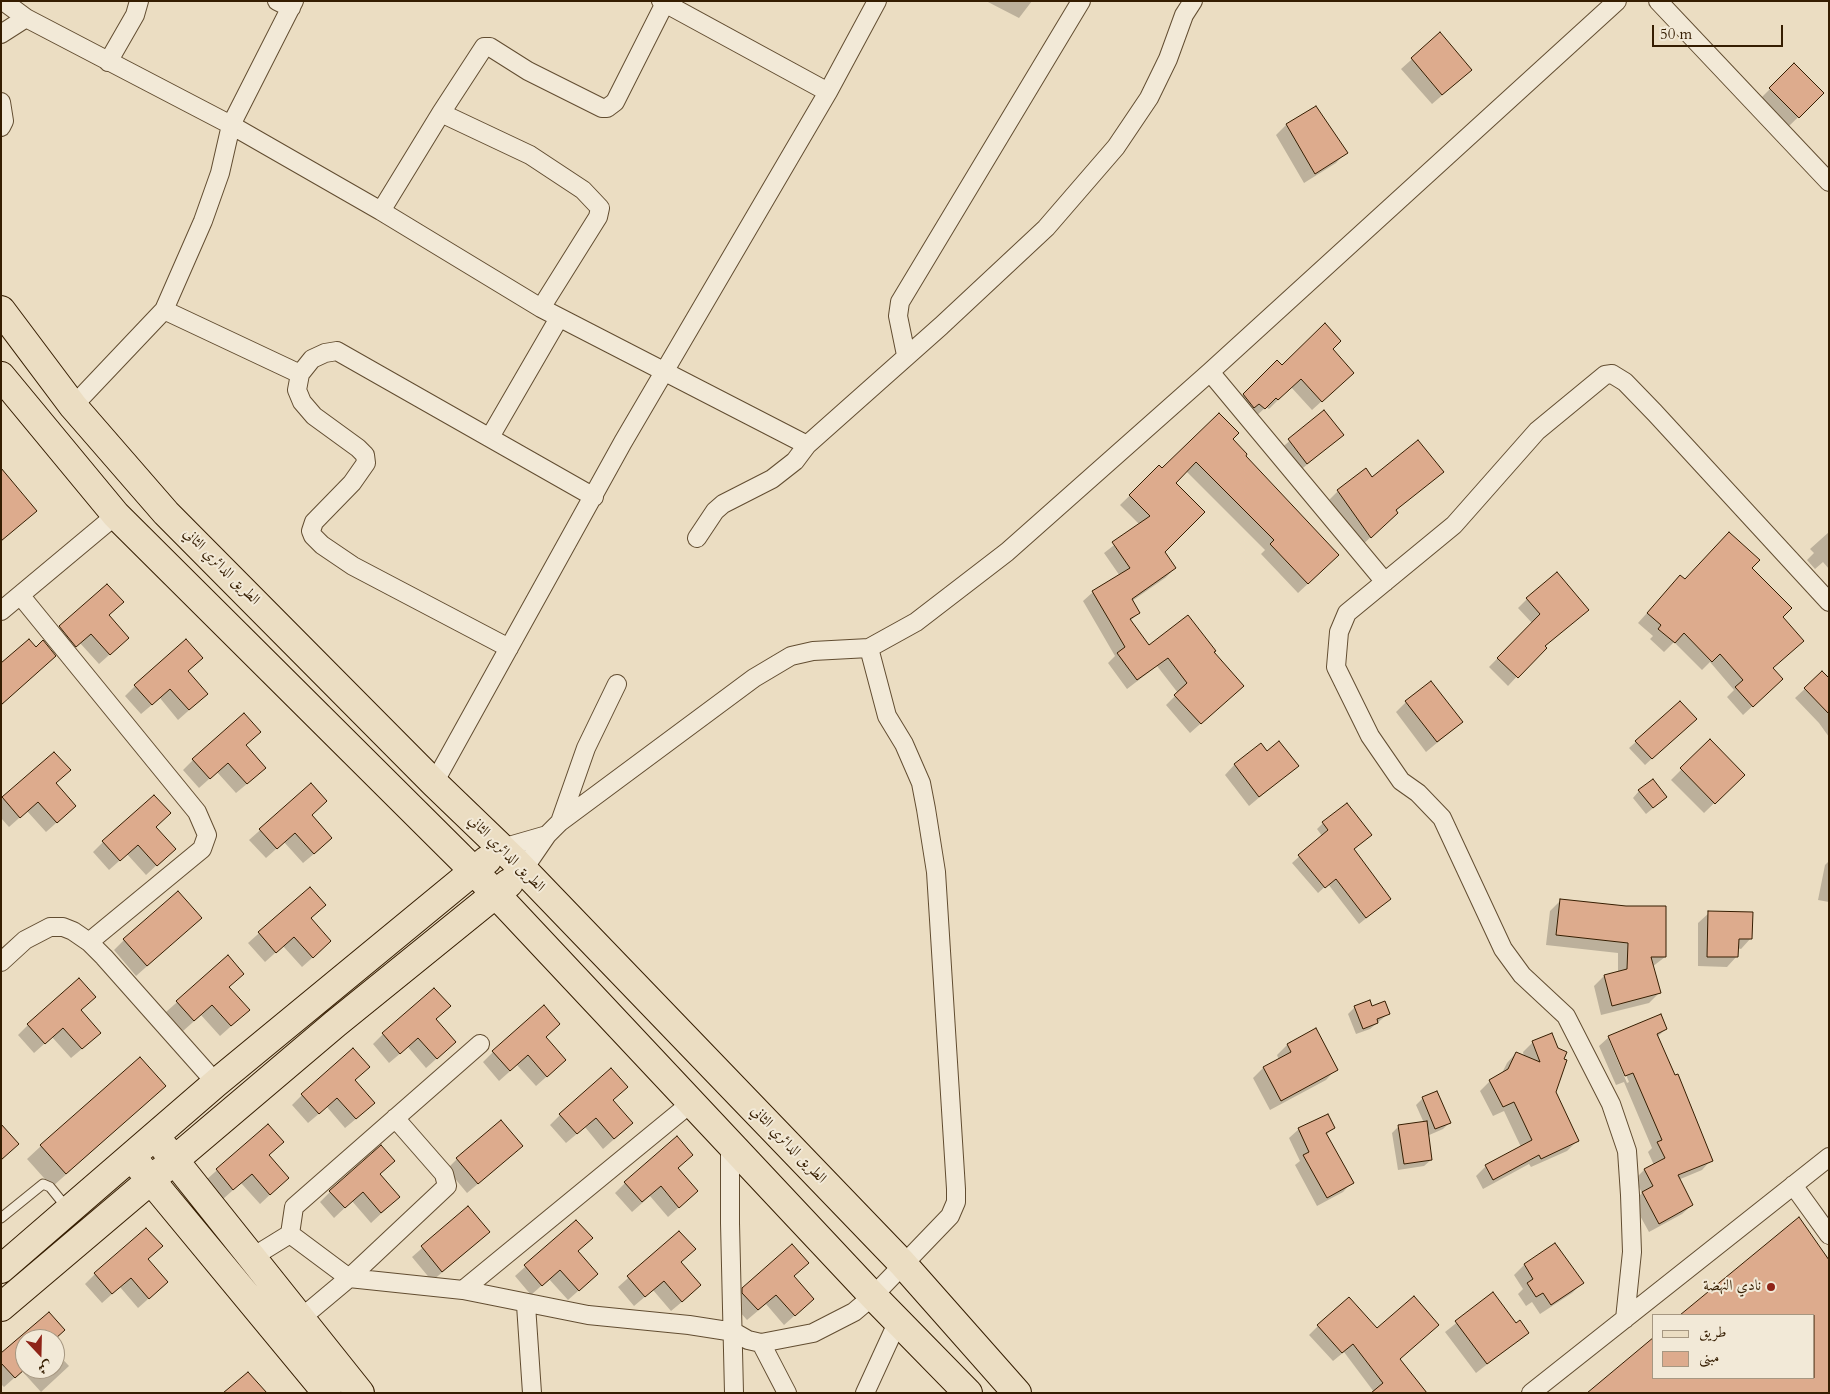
<!DOCTYPE html>
<html>
<head>
<meta charset="utf-8">
<style>
	body { margin:0 }
	#map { position:relative; width:1830px; height:1394px; overflow:hidden; background:#ebddc2; font-family:Cardo,Amiri,serif }
	canvas { display:block }
	.frame { position:absolute; inset:0; border:2px solid #351d01; pointer-events:none }
	.legend { position:absolute; left:1652px; top:1314px; width:162px; height:65px; box-sizing:border-box; background:#f2e9d7; border:1px solid #a69781; margin:0; padding:6px 9px; list-style:none; font-size:15px; color:#351d01 }
	.legend li { display:flex; align-items:center; gap:10px; height:25px }
	.legend b { width:25px; border:1px solid #a69781 }
	.north { position:absolute; left:15px; top:1329px; width:50px; height:50px; box-sizing:border-box; background:#f2e9d7; border:1px solid #a69781; border-radius:50%; rotate:159deg; font-size:14px; font-weight:700; line-height:20px; text-align:center; color:#351d01 }
	.north::after { content:''; display:block; margin:auto; width:18px; height:22px; background:#8f2418; clip-path:polygon(50% 0,100% 100%,50% 72%,0 100%) }
	.scale { position:absolute; left:1652px; top:25px; width:131px; height:22px; box-sizing:border-box; border:2px solid #351d01; border-top:0; padding-left:6px; font-size:15px; line-height:18px; white-space:nowrap; color:#351d01; -webkit-text-stroke:4px #f2e9d7; paint-order:stroke }
</style>
</head>
<body>
<div id="map">
<canvas width="1830" height="1394"></canvas>
<div class="frame"></div>
<ul class="legend">
<li><b style="height:6px;background:#ebddc2"></b>طريق</li>
<li><b style="height:14px;background:#ddab8d"></b>مبنى</li>
</ul>
<div class="north">ش</div>
<div class="scale">50 m</div>
</div>
<script>
const ctx = document.querySelector('canvas').getContext('2d');
ctx.lineJoin = 'round';
function fillPath(path, color) {
  ctx.fillStyle = color;
  ctx.fill(path, 'evenodd');
}
function toPath(rows) {
  const path = new Path2D();
  for (const r of rows) {
    path.moveTo(r[0], r[1]);
    for (let i = 2; i < r.length; i += 2) path.lineTo(r[i], r[i + 1]);
  }
  return path;
}
function stroke(path, color, width, dash) {
  ctx.strokeStyle = color;
  ctx.lineWidth = width;
  ctx.lineCap = dash ? 'butt' : 'round';
  ctx.setLineDash(dash || []);
  ctx.stroke(path);
}
function write(font, color, halo, rows, align = 'center') {
  ctx.font = font + ' Cardo,Amiri,serif';
  ctx.lineWidth = 4;
  ctx.setLineDash([]);
  ctx.textBaseline = 'middle';
  ctx.strokeStyle = halo;
  ctx.fillStyle = color;
  for (const [text, x, y, turn = 0] of rows) {
    ctx.save();
    ctx.translate(x, y);
    ctx.rotate((+turn || 0) * Math.PI / 180);
    ctx.textAlign = isNaN(turn) ? turn : align;
    if (halo) ctx.strokeText(text, 0, 0);
    ctx.fillText(text, 0, 0);
    ctx.restore();
  }
}
fillPath(toPath([
	[986,1,1032,1,1019,18],
	[1440,34,1460,80,1432,104,1401,69],
	[1794,65,1823,93,1788,127,1760,99],
	[1315,108,1346,152,1336,163,1304,183,1276,135,1286,125],
	[1332,349,1344,381,1312,410,1291,387,1269,409,1266,407,1255,417,1234,404,1277,362,1282,367],
	[1324,412,1342,435,1297,473,1279,450],
	[1231,439,1328,565,1298,593,1261,554,1265,550,1186,471,1174,483,1163,552,1175,568,1165,578,1132,601,1139,613,1130,621,1148,646,1213,652,1233,695,1190,733,1166,705,1178,693,1157,666,1127,689,1108,663,1115,656,1083,601,1093,592,1120,576,1104,553,1140,525,1120,505,1159,467,1162,470],
	[1442,472,1395,511,1386,523,1360,547,1328,501,1338,491,1372,479],
	[1829,532,1829,569,1823,562,1815,569,1807,560,1814,553,1810,549],
	[1751,568,1781,617,1772,668,1772,688,1743,715,1727,697,1734,690,1710,662,1702,670,1674,642,1664,652,1650,639,1653,636,1638,623,1671,586,1685,581],
	[1527,599,1587,610,1544,647,1508,686,1489,667,1532,623,1518,608],
	[122,602,108,616,117,648,99,664,80,643,65,656,50,637,60,627],
	[35,648,55,656,1,705,1,665],
	[187,672,196,704,178,720,160,698,141,714,125,696,135,686],
	[1822,673,1829,680,1829,737,1819,723,1795,698],
	[1406,702,1462,722,1426,752,1396,712],
	[1680,702,1688,725,1645,765,1629,748],
	[1710,741,1743,775,1704,813,1671,780],
	[245,745,254,778,236,793,217,772,199,788,183,770,193,760],
	[1267,752,1297,766,1249,806,1225,775,1235,764],
	[54,754,55,784,64,816,46,832,27,811,9,827,1,818,1,800],
	[311,785,311,815,321,848,303,863,284,842,266,858,249,840],
	[1639,791,1659,803,1646,814,1633,798],
	[1323,823,1363,842,1353,850,1390,899,1359,924,1328,884,1318,893,1292,863,1322,836,1317,829],
	[155,827,174,849,146,875,127,854,109,870,93,852,103,842],
	[1829,861,1829,902,1818,900,1825,865],
	[310,888,324,905,310,919,320,951,302,967,283,946,265,962,248,943],
	[1560,901,1665,957,1652,967,1659,993,1649,1003,1601,1015,1594,986,1604,976,1618,972,1618,953,1546,945,1550,911],
	[1709,913,1751,938,1741,949,1737,948,1737,956,1727,967,1698,966,1698,923],
	[190,928,136,976,114,950,124,940],
	[228,957,243,974,228,988,238,1020,220,1036,201,1015,183,1031,166,1012],
	[1355,1007,1388,1014,1370,1029,1356,1034,1348,1014],
	[80,1010,89,1043,71,1058,52,1037,34,1053,18,1035,28,1025],
	[435,1020,444,1052,426,1068,408,1047,389,1063,373,1044,383,1034],
	[1666,1029,1657,1037,1711,1160,1702,1170,1678,1180,1692,1205,1682,1214,1649,1232,1633,1203,1642,1193,1635,1179,1644,1170,1654,1165,1648,1152,1652,1148,1624,1082,1616,1085,1599,1046,1609,1037],
	[1609,1040,1611,1040,1629,1082,1627,1083],
	[1315,1030,1336,1069,1326,1080,1270,1110,1253,1078,1263,1068,1279,1060,1277,1055,1287,1045],
	[1551,1035,1555,1092,1577,1141,1567,1151,1531,1167,1529,1164,1483,1189,1476,1176,1486,1166,1521,1147,1504,1111,1493,1116,1480,1091,1490,1081,1501,1075,1507,1063,1516,1053,1524,1057,1523,1052,1532,1043],
	[545,1038,554,1070,536,1086,517,1065,499,1081,483,1062,493,1052],
	[354,1080,363,1113,345,1128,327,1107,308,1123,292,1105,302,1095],
	[165,1086,52,1187,27,1159,41,1146],
	[1423,1098,1449,1123,1443,1129,1427,1136,1431,1160,1424,1166,1398,1170,1392,1133,1399,1126,1424,1123,1416,1105],
	[612,1101,621,1133,603,1149,585,1127,566,1143,550,1125,560,1115],
	[268,1125,282,1142,268,1156,288,1178,260,1204,241,1183,223,1199,206,1180],
	[1334,1128,1326,1135,1352,1182,1343,1192,1317,1206,1295,1165,1300,1161,1289,1138,1299,1129],
	[511,1156,467,1193,447,1169,457,1159],
	[677,1169,686,1201,668,1217,650,1196,632,1212,615,1193,625,1183],
	[379,1175,399,1197,371,1223,352,1201,334,1218,320,1202,330,1192],
	[468,1208,478,1242,432,1281,412,1257],
	[1798,1219,1829,1393,1589,1393,1654,1378,1814,1378,1814,1315,1682,1315],
	[576,1221,577,1252,586,1284,568,1300,549,1279,531,1295,515,1276],
	[679,1233,694,1249,680,1263,689,1296,671,1311,653,1290,634,1306,618,1287],
	[1555,1245,1582,1283,1572,1293,1540,1314,1532,1302,1526,1306,1518,1294,1523,1289,1514,1275,1524,1265],
	[147,1260,156,1292,138,1308,120,1287,102,1303,85,1284,95,1274],
	[793,1277,802,1309,784,1325,766,1304,747,1320,732,1303,732,1300,743,1289],
	[1493,1294,1515,1325,1527,1333,1476,1373,1445,1332],
	[49,1314,55,1339,25,1339,25,1369,55,1369,55,1351,69,1366,41,1392,22,1371,4,1387,1,1384,1,1355],
	[1438,1325,1399,1360,1425,1393,1374,1392,1344,1352,1333,1361,1309,1335,1318,1326,1377,1330]
]), '#0003');
const building = toPath([
	[1440,32,1472,70,1442,95,1411,58,1440,32],
	[1794,63,1824,93,1799,118,1769,88,1794,63],
	[1316,106,1348,153,1315,174,1286,124,1316,106],
	[1325,323,1341,341,1333,349,1354,373,1322,402,1301,379,1278,400,1276,398,1265,409,1259,404,1254,408,1243,394,1277,360,1282,365,1325,323],
	[1324,410,1344,435,1307,464,1288,439,1324,410],
	[1219,413,1239,433,1233,439,1247,454,1246,456,1339,555,1308,584,1270,544,1274,540,1196,462,1176,483,1205,512,1165,552,1176,568,1132,599,1140,613,1130,619,1149,645,1188,615,1216,651,1214,652,1244,686,1201,724,1174,695,1187,683,1168,658,1137,680,1117,653,1125,647,1092,591,1130,568,1112,542,1150,516,1129,495,1159,465,1162,468,1219,413],
	[1418,440,1444,472,1396,510,1398,513,1371,538,1337,490,1366,468,1372,477,1418,440],
	[1,468,37,511,1,541,1,468],
	[1729,532,1760,560,1752,568,1792,608,1783,617,1804,641,1773,668,1783,679,1753,707,1735,687,1743,680,1720,654,1712,662,1684,633,1675,643,1658,629,1661,625,1647,613,1680,575,1685,579,1729,532],
	[1557,572,1589,610,1545,646,1547,648,1518,678,1497,658,1540,614,1526,598,1557,572],
	[107,584,124,602,109,615,129,638,110,655,91,634,76,647,59,626,107,584],
	[29,639,36,647,43,640,56,656,1,705,1,663,29,639],
	[186,639,203,658,188,671,208,694,189,710,170,689,152,705,134,685,186,639],
	[1822,671,1829,678,1829,714,1804,688,1822,671],
	[1431,681,1463,722,1437,742,1405,701,1431,681],
	[1680,701,1697,719,1652,759,1635,741,1680,701],
	[244,713,261,732,246,745,266,768,247,784,228,763,210,779,192,759,244,713],
	[1710,739,1745,775,1715,804,1680,768,1710,739],
	[1279,741,1299,766,1259,797,1234,764,1261,743,1267,751,1279,741],
	[54,752,71,770,56,783,76,806,57,823,38,802,20,818,2,797,54,752],
	[1653,779,1667,797,1653,808,1638,790,1653,779],
	[311,783,327,801,312,815,332,838,314,854,295,833,277,849,259,829,311,783],
	[154,795,171,813,156,827,176,849,157,866,138,845,120,861,102,841,154,795],
	[1347,803,1372,835,1354,849,1391,899,1366,918,1336,879,1325,888,1298,855,1328,830,1322,822,1347,803],
	[310,887,326,905,311,918,331,941,313,958,294,937,276,953,258,932,310,887],
	[178,891,202,918,147,966,123,939,178,891],
	[1560,899,1626,906,1666,906,1666,957,1651,957,1661,993,1612,1006,1604,975,1627,969,1628,943,1556,935,1560,899],
	[1708,911,1753,912,1752,939,1739,939,1738,957,1707,957,1708,911],
	[228,955,244,974,229,987,250,1010,231,1026,212,1005,194,1021,176,1001,228,955],
	[79,978,96,997,81,1010,101,1033,82,1049,63,1028,45,1044,27,1024,79,978],
	[434,988,451,1006,436,1019,456,1042,437,1059,418,1038,400,1054,382,1033,434,988],
	[1370,1000,1372,1006,1385,1001,1390,1014,1377,1019,1378,1023,1363,1029,1354,1006,1370,1000],
	[544,1005,560,1024,546,1037,566,1060,547,1077,528,1055,510,1071,492,1051,544,1005],
	[1661,1014,1667,1029,1657,1034,1675,1075,1678,1074,1713,1161,1678,1175,1693,1205,1659,1224,1642,1192,1653,1186,1644,1169,1665,1158,1657,1142,1662,1140,1633,1073,1625,1076,1608,1036,1661,1014],
	[1316,1028,1338,1070,1281,1101,1263,1067,1291,1052,1287,1044,1316,1028],
	[1552,1033,1558,1048,1567,1052,1564,1059,1567,1060,1556,1092,1579,1141,1541,1159,1539,1155,1493,1180,1485,1165,1532,1140,1514,1102,1503,1107,1489,1080,1508,1069,1516,1052,1540,1062,1532,1041,1552,1033],
	[353,1048,370,1067,355,1080,375,1103,356,1119,337,1098,319,1114,301,1094,353,1048],
	[140,1057,166,1086,66,1174,40,1145,140,1057],
	[611,1068,628,1087,613,1100,633,1123,614,1139,596,1118,577,1134,559,1114,611,1068],
	[1437,1091,1451,1123,1435,1129,1422,1097,1437,1091],
	[1328,1114,1335,1128,1326,1133,1354,1183,1327,1198,1303,1155,1309,1152,1298,1128,1328,1114],
	[501,1120,523,1146,478,1184,456,1158,501,1120],
	[1427,1121,1432,1160,1404,1164,1398,1125,1427,1121],
	[1,1124,19,1144,1,1160,1,1124],
	[268,1124,284,1142,269,1155,289,1178,270,1195,252,1174,233,1190,216,1169,268,1124],
	[677,1136,693,1155,678,1168,698,1191,679,1208,661,1186,642,1202,624,1182,677,1136],
	[381,1145,395,1161,380,1174,400,1197,381,1213,363,1192,345,1208,329,1191,381,1145],
	[468,1206,490,1232,442,1272,421,1246,468,1206],
	[1799,1217,1829,1260,1829,1393,1587,1393,1654,1337,1654,1378,1814,1378,1814,1315,1680,1315,1799,1217],
	[576,1220,593,1238,578,1251,598,1274,579,1291,560,1270,542,1286,524,1265,576,1220],
	[146,1228,163,1246,148,1259,168,1282,149,1299,131,1278,112,1294,94,1273,146,1228],
	[679,1231,696,1249,681,1262,701,1285,682,1302,664,1281,645,1297,627,1276,679,1231],
	[1555,1243,1584,1283,1551,1305,1543,1293,1536,1297,1527,1283,1533,1279,1524,1264,1555,1243],
	[792,1244,809,1263,794,1276,814,1299,795,1316,776,1295,758,1310,742,1293,742,1288,792,1244],
	[1493,1292,1516,1323,1520,1320,1529,1333,1487,1364,1455,1321,1493,1292],
	[1414,1296,1439,1325,1400,1359,1427,1393,1371,1393,1383,1383,1353,1344,1342,1353,1317,1325,1349,1297,1377,1328,1414,1296],
	[49,1312,65,1330,55,1339,25,1339,25,1369,15,1378,1,1363,1,1353,49,1312],
	[248,1372,267,1393,223,1393,248,1372]
]);
fillPath(building, '#ddab8d');
stroke(building, '#351d01', 1);
const service = toPath([
	[1,1218,43,1184,50,1187,67,1208]
]);
const minor = toPath([
	[3,1,26,18,231,125,381,211,541,308,807,445],
	[277,1,291,8],
	[661,1,828,92],
	[1658,1,1829,182],
	[1,34,26,18],
	[108,62,135,15,139,1],
	[1,102,4,121,1,127],
	[441,113,530,155,583,190,600,208,598,217,541,308],
	[381,211,441,113,484,47,490,47,528,71,602,108,607,108,615,102,666,1],
	[164,310,300,374,312,359,325,353,337,351,594,497],
	[906,355,898,316,900,302,1081,1],
	[1210,372,1385,582],
	[300,374,297,390,302,402,314,416,358,448,365,455,366,463,352,483,314,522,311,531,313,536,322,545,353,566,509,648],
	[73,406,164,310,203,221,220,173,231,125,294,1],
	[490,437,559,318],
	[697,538,715,511,723,504,772,479,795,461,807,445,941,326,1046,228,1116,147,1149,98,1168,59,1184,15,1193,1],
	[20,595,197,812,207,835,202,849,89,942],
	[1,611,116,515],
	[434,783,623,442,828,92,877,1],
	[560,822,586,748,617,684],
	[502,848,547,835],
	[523,870,547,835,560,822,754,678,791,656,813,651,869,648,916,622,1007,552,1210,372,1617,1],
	[1,962,25,940,50,927,63,927,73,931,89,942,104,957,216,1083],
	[730,1144,730,1223,734,1393],
	[1793,1185,1829,1235],
	[290,1234,294,1207,480,1044],
	[251,1258,290,1234,349,1278,463,1290,588,1315,689,1325,734,1332,748,1340,761,1343,813,1333,854,1312,873,1296,950,1216,956,1202,956,1189,936,872,926,809,921,783,904,744,887,716,869,648],
	[463,1290,691,1103],
	[526,1305,532,1393],
	[300,1319,349,1278,447,1186,444,1174,395,1118],
	[1625,1319,1632,1252,1630,1195,1627,1151,1611,1104,1566,1016,1522,975,1503,949,1442,818,1418,793,1401,781,1370,736,1336,667,1339,632,1347,613,1454,525,1537,431,1605,375,1612,374,1625,382,1655,413,1829,602],
	[761,1343,787,1393],
	[865,1393,898,1321],
	[1531,1393,1829,1157]
]);
const primary = toPath([
	[1,310,73,406,166,513,434,783,513,859,902,1263,1017,1393],
	[1,376,116,515,474,871,873,1296,968,1393],
	[163,1146,360,1393],
	[140,1167,327,1393],
	[1,1269,216,1083,487,860],
	[1,1307,335,1024,509,883]
]);
stroke(service, '#624d31', 11);
stroke(minor, '#624d31', 20);
stroke(primary, '#351d01', 30);
stroke(service, '#f2e9d7', 9);
stroke(minor, '#f2e9d7', 18);
stroke(primary, '#ebddc2', 28);
for (const [x, y, r, color] of [
	[1771,1287,5,"#8f2418"]
]) {
  const dot = new Path2D();
  dot.arc(x, y, r, 0, 2 * Math.PI);
  ctx.fillStyle = color;
  ctx.fill(dot);
  stroke(dot, '#f2e9d7', 2);
}
write('15px', '#351d01', '#f2e9d7', [
	["الطريق الدائري الثاني",221,567,45],
	["الطريق الدائري الثاني",506,854,45],
	["الطريق الدائري الثاني",788,1145,46]
]);
write('15px', '#351d01', '#f2e9d7', [
	["نادي النهضة",1761,1287]
], 'right');
</script>
</body>
</html>
